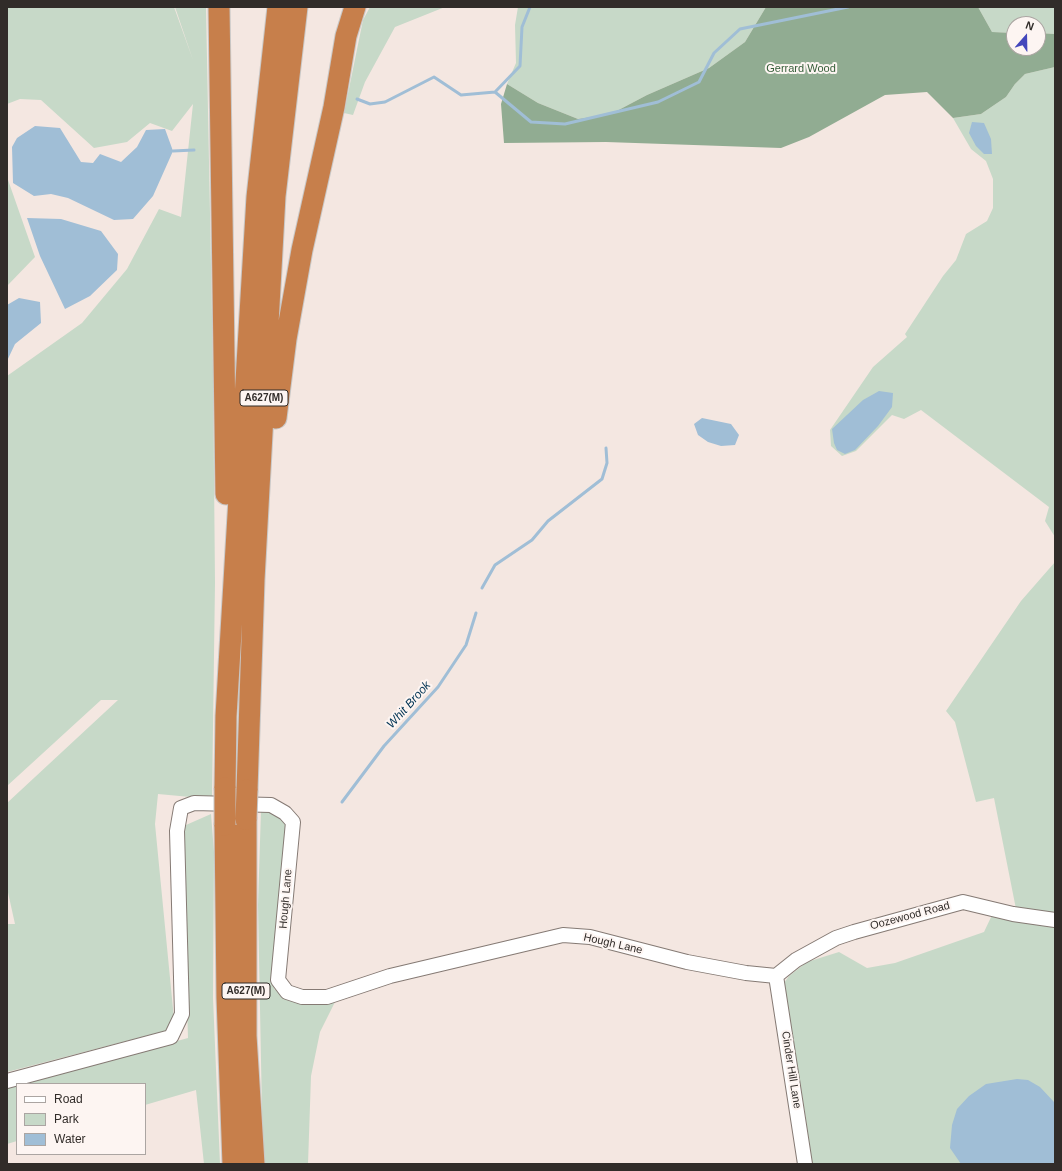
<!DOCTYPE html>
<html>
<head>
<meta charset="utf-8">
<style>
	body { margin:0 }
	#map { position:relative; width:1062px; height:1171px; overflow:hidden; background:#f4e7e1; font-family:Helvetica,sans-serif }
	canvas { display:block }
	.frame { position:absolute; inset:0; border:8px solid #312c29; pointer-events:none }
	.legend { position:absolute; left:16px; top:1083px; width:130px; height:72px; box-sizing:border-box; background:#fdf5f2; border:1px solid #aba5a2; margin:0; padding:5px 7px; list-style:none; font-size:12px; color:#312c29 }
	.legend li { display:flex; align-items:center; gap:8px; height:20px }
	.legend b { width:20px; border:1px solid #aba5a2 }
	.north { position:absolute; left:1006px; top:16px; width:40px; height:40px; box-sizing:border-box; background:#fdf5f2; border:1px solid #aba5a2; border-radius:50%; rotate:20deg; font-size:11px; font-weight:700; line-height:16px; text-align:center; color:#312c29 }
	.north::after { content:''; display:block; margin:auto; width:14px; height:18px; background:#4347bc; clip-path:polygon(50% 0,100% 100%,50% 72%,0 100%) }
</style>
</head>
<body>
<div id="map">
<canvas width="1062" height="1171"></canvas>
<div class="frame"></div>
<ul class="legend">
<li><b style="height:5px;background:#fff"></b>Road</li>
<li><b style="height:11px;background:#c7d9c8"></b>Park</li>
<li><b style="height:11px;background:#a0bed6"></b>Water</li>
</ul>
<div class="north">N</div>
</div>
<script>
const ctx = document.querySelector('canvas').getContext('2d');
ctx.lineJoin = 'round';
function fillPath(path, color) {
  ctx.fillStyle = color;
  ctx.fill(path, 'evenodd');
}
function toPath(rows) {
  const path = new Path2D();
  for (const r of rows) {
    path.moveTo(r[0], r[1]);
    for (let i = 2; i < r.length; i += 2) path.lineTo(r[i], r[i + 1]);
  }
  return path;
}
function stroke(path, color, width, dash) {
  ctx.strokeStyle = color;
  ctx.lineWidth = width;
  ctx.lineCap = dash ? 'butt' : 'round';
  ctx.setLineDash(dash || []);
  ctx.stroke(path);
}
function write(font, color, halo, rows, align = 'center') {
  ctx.font = font + ' Helvetica,sans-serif';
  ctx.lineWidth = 4;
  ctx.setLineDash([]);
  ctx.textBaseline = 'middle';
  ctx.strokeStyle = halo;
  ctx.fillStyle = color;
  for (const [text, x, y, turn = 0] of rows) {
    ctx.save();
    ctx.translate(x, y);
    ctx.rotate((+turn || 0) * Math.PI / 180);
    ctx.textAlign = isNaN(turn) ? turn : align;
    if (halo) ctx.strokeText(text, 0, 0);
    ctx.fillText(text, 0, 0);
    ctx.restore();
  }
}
fillPath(toPath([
	[7,7,174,7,193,60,175,7,206,7,213,369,215,583,212,799,158,794,155,824,174,1019,165,1031,7,1072,7,924,15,924,7,888,7,803,118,700,101,700,7,786,7,376,82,323,127,269,159,209,181,217,193,104,172,131,150,123,127,142,94,148,41,100,20,99,7,104],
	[370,7,445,7,395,27,365,82,353,115,344,113,363,20],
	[518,7,766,7,745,42,709,68,647,95,611,114,578,119,538,103,507,84,516,63,515,25],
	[978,7,1055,7,1055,34,1038,33,1038,24,1014,24,1014,33,992,32],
	[1055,67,1055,537,1045,521,1049,507,921,410,904,419,892,415,856,451,842,456,831,446,830,430,873,367,907,337,905,334,943,276,956,260,966,234,987,221,993,208,993,179,986,161,971,149,953,118,981,114,1006,97,1015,84,1025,74],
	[7,177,35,257,7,286],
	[1055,562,1055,916,1016,909,994,798,976,802,955,722,946,711,1021,601],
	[261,810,280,814,289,828,275,958,274,989,302,1001,335,1002,320,1032,311,1076,308,1164,263,1164,258,905],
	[211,814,214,852,213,998,220,1164,204,1164,196,1090,145,1105,145,1084,21,1084,188,1038,182,832,186,825],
	[993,913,1055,925,1055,1164,812,1164,806,1120,784,983,789,976,807,962,839,952,867,968,895,963,984,932],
	[17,1085,17,1141,7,1144,7,1088]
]), '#c7d9c8');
fillPath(toPath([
	[766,7,978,7,992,32,1014,33,1014,48,1038,48,1038,33,1055,34,1055,67,1025,74,1015,84,1006,97,981,114,953,118,927,92,885,95,809,137,781,148,606,142,504,143,501,104,507,84,538,103,578,119,611,114,647,95,709,68,745,42]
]), '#91ac92');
fillPath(toPath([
	[972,122,984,123,991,139,992,154,984,154,976,146,969,133],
	[35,126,60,128,81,162,93,163,100,154,121,162,137,147,146,130,165,129,173,151,153,196,133,219,114,220,68,198,51,194,34,196,13,183,12,147,17,138],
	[27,218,61,219,101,231,118,254,117,270,90,296,65,309,40,256],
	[19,298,40,302,41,323,15,344,7,361,7,305],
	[879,391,893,393,892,407,878,426,855,450,845,454,837,450,834,443,832,429,863,400],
	[702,418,731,424,739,435,735,445,721,446,708,442,698,435,694,424],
	[1017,1079,1028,1080,1040,1087,1054,1102,1055,1164,961,1164,950,1148,952,1125,957,1109,969,1096,986,1084]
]), '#a0bed6');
stroke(toPath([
	[495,92,520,66,522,27,530,7],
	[357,99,370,104,385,102,434,77,461,95,495,92,531,122,565,124,658,102,699,82,714,53,740,29,848,7],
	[173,151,194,150],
	[482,588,495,565,532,540,548,521,602,479,607,463,606,448],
	[342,802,384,746,438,687,466,645,476,613]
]), '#a0bed6', 3);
const minor = toPath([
	[776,976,796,960,836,938,854,932,963,902,1013,914,1055,920],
	[776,976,805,1164],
	[7,1081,171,1037,182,1014,177,831,181,808,194,803,271,805,285,813,293,822,278,980,287,992,302,997,327,997,390,976,563,935,590,937,687,962,746,973,776,976]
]);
const highway = toPath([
	[219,7,226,494],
	[276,418,286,339,302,250,334,107,346,36,355,7],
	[225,788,226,716,257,197,278,7],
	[247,790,254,580,275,196,297,7],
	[246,819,246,1036,254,1164],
	[225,825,227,997,233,1164]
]);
stroke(minor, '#857a74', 16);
stroke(highway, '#c9c8c7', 23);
stroke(minor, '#fff', 14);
stroke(highway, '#c77f4b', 21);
const highwayBridge = toPath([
	[246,819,247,790],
	[225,825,225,788]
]);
stroke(highwayBridge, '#c9c8c7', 23, []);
stroke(highwayBridge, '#c77f4b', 21);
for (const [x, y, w] of [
	[264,398,48],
	[246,991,48]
]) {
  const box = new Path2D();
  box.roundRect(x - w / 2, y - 8, w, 16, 3);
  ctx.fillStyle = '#fdf5f2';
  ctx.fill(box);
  stroke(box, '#312c29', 1);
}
write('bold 10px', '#312c29', null, [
	["A627(M)",264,398],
	["A627(M)",246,991]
]);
write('11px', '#355e39', '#fdf5f2', [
	["Gerrard Wood",801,69]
]);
write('11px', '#312c29', '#fdf5f2', [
	["Hough Lane",286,899,-85],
	["Oozewood Road",910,916,-15],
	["Hough Lane",613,944,13],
	["Cinder Hill Lane",791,1070,81]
]);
write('italic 12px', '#003353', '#fdf5f2', [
	["Whit Brook",409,705,-48]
]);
</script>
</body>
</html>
